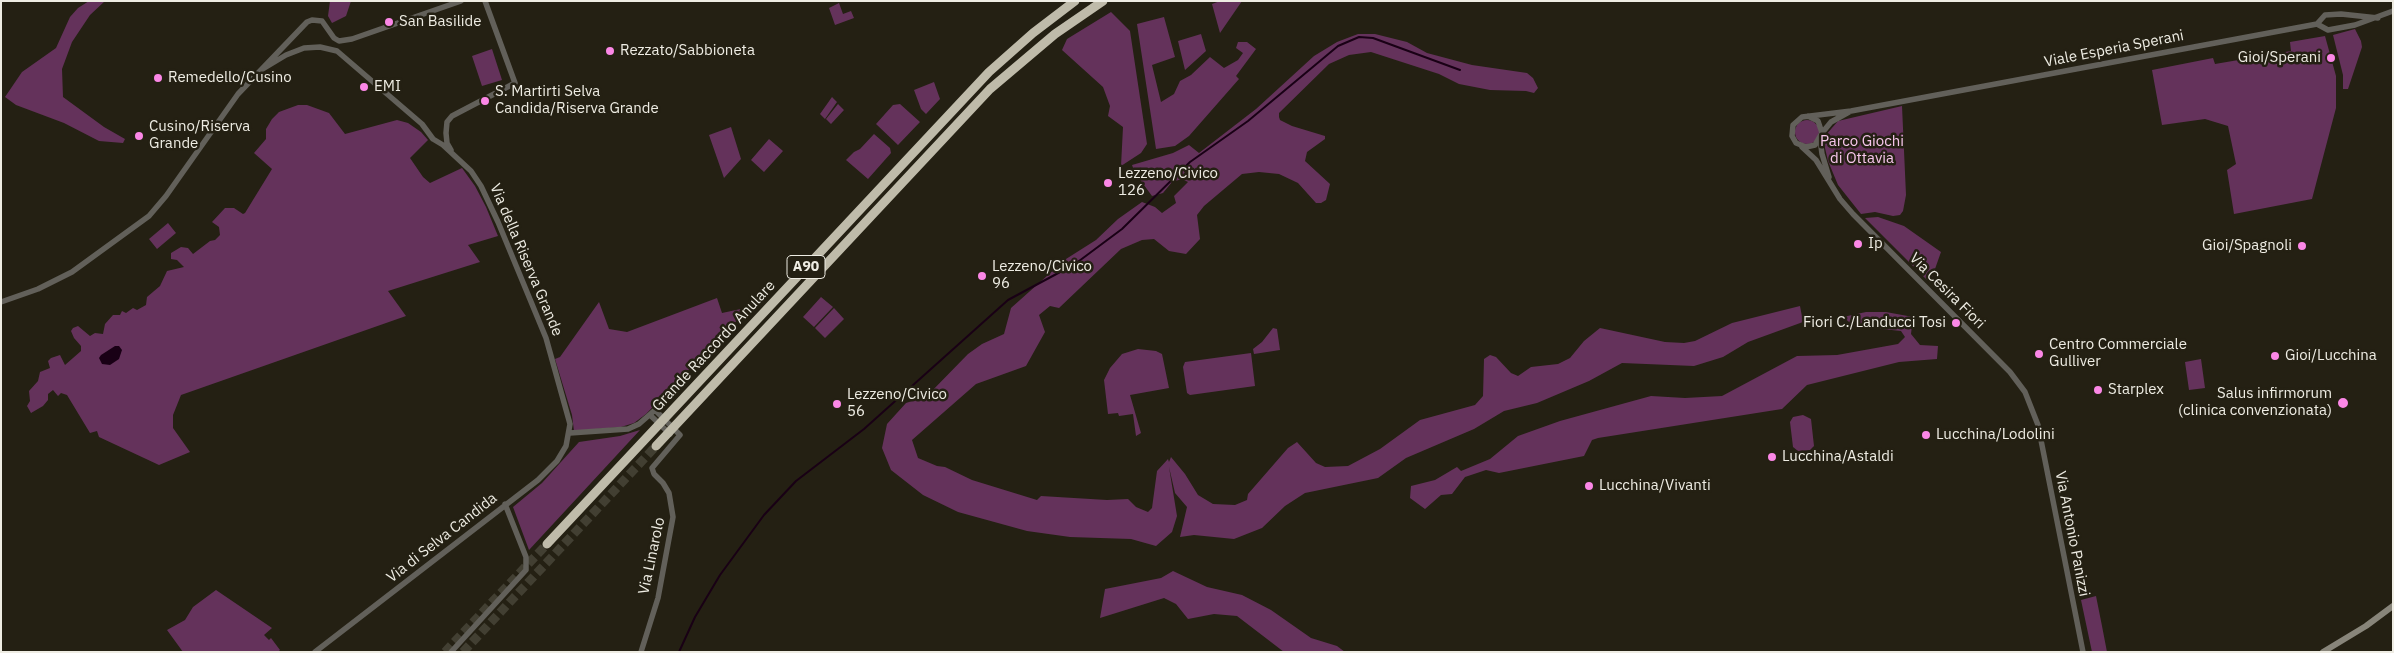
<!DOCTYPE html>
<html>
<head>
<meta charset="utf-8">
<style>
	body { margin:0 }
	#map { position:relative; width:2394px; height:653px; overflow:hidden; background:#242013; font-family:"IBM Plex Sans",sans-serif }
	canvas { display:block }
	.frame { position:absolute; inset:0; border:2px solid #eeece3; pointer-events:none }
</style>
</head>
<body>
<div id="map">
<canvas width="2394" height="653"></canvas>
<div class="frame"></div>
</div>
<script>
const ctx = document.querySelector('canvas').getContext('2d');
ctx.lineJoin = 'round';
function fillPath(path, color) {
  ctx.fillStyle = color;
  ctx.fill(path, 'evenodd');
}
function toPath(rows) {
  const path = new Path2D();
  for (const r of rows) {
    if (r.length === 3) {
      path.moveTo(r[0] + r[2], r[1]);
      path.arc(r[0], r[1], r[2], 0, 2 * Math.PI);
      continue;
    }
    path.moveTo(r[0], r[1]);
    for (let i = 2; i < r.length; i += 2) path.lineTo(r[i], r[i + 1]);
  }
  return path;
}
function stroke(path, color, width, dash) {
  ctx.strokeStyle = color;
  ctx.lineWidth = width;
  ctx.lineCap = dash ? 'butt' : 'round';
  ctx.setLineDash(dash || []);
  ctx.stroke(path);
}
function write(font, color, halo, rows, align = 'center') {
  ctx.font = font + ' "IBM Plex Sans",sans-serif';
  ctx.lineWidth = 5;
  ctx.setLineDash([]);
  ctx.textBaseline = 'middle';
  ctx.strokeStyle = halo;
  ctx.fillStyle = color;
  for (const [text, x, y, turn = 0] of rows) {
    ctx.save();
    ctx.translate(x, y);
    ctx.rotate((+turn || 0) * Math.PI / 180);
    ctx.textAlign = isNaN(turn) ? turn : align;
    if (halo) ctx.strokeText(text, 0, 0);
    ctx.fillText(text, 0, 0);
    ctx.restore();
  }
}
fillPath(toPath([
	[89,1,105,1,90,15,72,42,62,69,63,97,104,127,125,139,123,143,99,141,64,123,16,105,5,97,22,72,56,48,70,17,78,8],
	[330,1,351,1,346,16,332,23,328,16],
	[1220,1,1242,1,1220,33,1212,4],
	[839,3,843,14,851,11,854,18,835,25,829,8],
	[1111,12,1130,31,1147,144,1141,153,1121,166,1123,127,1108,116,1110,106,1103,87,1062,50,1067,39],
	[1164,17,1175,57,1152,65,1161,102,1174,94,1180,81,1191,75,1210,57,1224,68,1238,60,1243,53,1236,48,1238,42,1247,42,1256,49,1236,76,1239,79,1189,136,1175,146,1156,149,1137,24],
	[2355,29,2361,41,2362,47,2348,89,2343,89,2343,75,2333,35],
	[1201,34,1206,51,1185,70,1178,41],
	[1358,34,1375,34,1407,42,1427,53,1472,65,1527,73,1533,78,1538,88,1534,93,1526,91,1490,90,1459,84,1439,74,1371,52,1349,55,1329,64,1279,113,1279,117,1280,120,1292,126,1325,136,1325,139,1307,152,1305,161,1330,184,1326,200,1321,203,1316,203,1298,183,1279,174,1259,172,1242,174,1204,206,1197,215,1200,239,1186,254,1169,251,1154,239,1142,240,1121,249,1059,308,1050,306,1039,315,1045,332,1026,366,976,384,912,440,918,458,937,466,945,467,972,480,1037,500,1041,496,1107,500,1128,499,1136,507,1148,512,1152,508,1157,471,1168,459,1169,462,1171,457,1185,474,1198,495,1213,504,1235,505,1247,500,1248,494,1288,448,1297,442,1316,463,1325,467,1348,466,1380,449,1420,420,1475,405,1483,396,1484,359,1490,355,1496,357,1511,373,1518,376,1531,367,1558,364,1570,358,1584,341,1600,328,1665,342,1684,343,1695,341,1732,323,1800,306,1803,322,1748,342,1723,357,1694,366,1622,363,1589,381,1537,403,1504,411,1474,429,1406,458,1378,478,1305,493,1285,506,1262,528,1234,539,1194,535,1180,537,1187,507,1175,493,1169,467,1177,516,1172,532,1156,546,1131,539,1070,537,1027,531,958,512,923,495,891,470,882,448,887,424,906,403,927,396,968,354,982,344,1004,334,1011,308,1066,259,1096,240,1118,219,1142,202,1155,207,1162,213,1176,203,1174,196,1188,182,1182,179,1172,182,1163,193,1152,196,1135,173,1132,165,1173,153,1189,145,1199,153,1256,109,1314,56,1337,42],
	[2325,36,2336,76,2336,108,2312,199,2234,214,2227,170,2236,164,2228,126,2205,119,2162,125,2152,70,2213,58,2215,64,2291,51,2290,42],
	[492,49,502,80,482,86,472,56],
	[934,82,940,99,926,114,921,109,914,90],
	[832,97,837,102,825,119,820,114],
	[838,104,844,110,831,124,826,119],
	[900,104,920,122,898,145,876,124,893,105],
	[298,105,307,105,329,113,345,134,397,120,408,123,421,132,428,140,410,158,423,177,430,183,462,168,475,186,486,207,498,236,468,245,480,262,388,291,406,316,181,395,173,415,173,428,190,452,159,465,99,437,97,431,90,433,67,395,61,393,58,396,53,390,48,394,48,400,43,406,31,413,27,406,30,401,29,391,38,381,40,372,50,368,48,361,51,358,60,355,65,365,81,351,81,346,74,338,71,331,73,328,78,326,90,336,95,333,103,334,105,324,113,315,120,315,122,311,126,313,133,308,137,310,146,305,147,297,160,286,167,271,184,267,177,260,171,259,171,253,181,247,188,248,193,254,210,241,215,240,220,235,219,227,212,222,225,208,234,208,243,214,245,213,272,169,254,153,266,139,266,129,272,119,279,112],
	[1902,106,1906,195,1903,211,1900,215,1893,216,1875,212,1861,214,1838,185,1828,161,1825,148,1825,136,1838,121],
	[1807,132,12],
	[731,127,741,159,724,178,709,135],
	[874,134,890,148,891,153,868,179,846,160,854,152,860,149],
	[769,139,783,151,764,172,751,160],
	[1878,217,1904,226,1941,252,1930,283,1865,218],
	[168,223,176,233,157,249,149,239],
	[821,297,833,307,814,327,803,317],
	[717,298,722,313,750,307,646,414,634,423,621,427,574,431,572,415,555,359,560,357,599,302,609,329,627,332],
	[834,308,844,319,825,338,815,328],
	[1866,312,1886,312,1913,317,1911,334,1920,345,1938,346,1937,359,1899,362,1807,385,1782,409,1598,438,1592,440,1584,456,1499,473,1486,470,1465,477,1452,494,1441,495,1425,509,1410,498,1411,486,1435,480,1457,467,1461,471,1490,459,1518,436,1560,421,1651,396,1685,398,1722,396,1797,356,1837,355,1898,344,1905,337,1901,331,1854,326,1843,317],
	[1273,328,1277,329,1280,350,1254,354,1253,349,1262,342],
	[1138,349,1156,351,1162,354,1169,388,1130,395,1141,433,1136,436,1133,414,1119,416,1118,413,1108,414,1104,380,1110,368,1122,354],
	[1251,353,1255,386,1190,395,1187,393,1183,367,1185,362],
	[2201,359,2205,388,2189,390,2185,362],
	[1803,415,1811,419,1814,446,1810,450,1798,451,1793,447,1790,422,1793,417],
	[640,430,529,550,513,507,542,483,579,442,620,436],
	[1173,571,1207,587,1242,595,1271,610,1311,638,1337,646,1345,652,1284,652,1237,616,1214,614,1188,619,1176,604,1164,598,1100,618,1105,589,1161,578],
	[216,590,272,628,264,635,269,640,271,638,280,650,278,652,183,652,167,630,185,620,193,607],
	[2096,596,2102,626,2107,652,2092,652,2081,600]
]), '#64325b');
fillPath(toPath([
	[115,346,119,346,122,350,119,359,110,365,102,364,99,358,101,355]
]), '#190015');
stroke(toPath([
	[679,652,695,617,720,575,764,515,796,481,864,429,1008,300,1075,264,1122,229,1190,162,1248,121,1338,46,1359,37,1373,38,1460,70]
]), '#190015', 2);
stroke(toPath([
	[445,652,547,544],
	[463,652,656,446]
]), '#423f32', 9, [9, 4.5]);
stroke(toPath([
	[2317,24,2328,30,2355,25,2393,11],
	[261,70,286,55,304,48,320,47,337,51,422,124,433,139,443,145,471,171,481,186,498,222,546,338,570,424,566,446,557,461,538,480,315,652],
	[1808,116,1818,121,1822,133,1815,145,1806,147,1796,143,1792,136,1793,125,1802,117,1851,111,2317,24,2325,15,2341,14,2378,18],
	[1822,133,1831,122,1849,112],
	[1820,139,1822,154,1829,177],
	[1802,147,1816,160,1840,199,1853,214,2010,372,2025,392,2038,425,2083,652],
	[451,150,447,143,446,133,447,122,452,116,515,83,485,1],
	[1,302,38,289,72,272,149,216,166,196,238,94,307,22,312,20,322,21,334,38,339,41,352,39,461,1],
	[650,415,670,434],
	[570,433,628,429,639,424,655,410,680,435,652,468,654,474,663,483,669,493,673,517,658,598,641,652],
	[451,652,526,570,526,557,505,504]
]), '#62605a', 5.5);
stroke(toPath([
	[2323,652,2366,626,2393,606]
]), '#88857a', 6);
stroke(toPath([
	[656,446,990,89,1055,34,1103,1],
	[547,544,989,72,1033,33,1075,1]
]), '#bfbbaa', 9);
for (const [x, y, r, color] of [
	[389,22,5,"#fb87e6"],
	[610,51,5,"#fb87e6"],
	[2331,58,5,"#fb87e6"],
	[158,78,5,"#fb87e6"],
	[364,87,5,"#fb87e6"],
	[485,101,5,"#fb87e6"],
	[139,136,5,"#fb87e6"],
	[1108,183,5,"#fb87e6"],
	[1858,244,5,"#fb87e6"],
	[2302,246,5,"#fb87e6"],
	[982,276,5,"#fb87e6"],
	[1956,323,5,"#fb87e6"],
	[2039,354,5,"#fb87e6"],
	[2275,356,5,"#fb87e6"],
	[2098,390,5,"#fb87e6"],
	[2343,403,6,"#fb87e6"],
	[837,404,5,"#fb87e6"],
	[1926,435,5,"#fb87e6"],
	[1772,457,5,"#fb87e6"],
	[1589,486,5,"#fb87e6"]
]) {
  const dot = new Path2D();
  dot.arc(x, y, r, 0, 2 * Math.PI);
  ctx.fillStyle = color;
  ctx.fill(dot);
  stroke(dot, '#242013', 2);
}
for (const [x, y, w] of [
	[806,267,38]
]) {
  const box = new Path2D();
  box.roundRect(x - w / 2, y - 11.5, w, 23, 4);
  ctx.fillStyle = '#242013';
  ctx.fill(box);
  stroke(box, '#eeece3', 1);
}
write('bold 14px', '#eeece3', null, [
	["A90",806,267]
]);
write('15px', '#eeece3', '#242013', [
	["San Basilide",399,22],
	["Rezzato/Sabbioneta",620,51],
	["Gioi/Sperani",2321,58,"right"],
	["Remedello/Cusino",168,78],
	["EMI",374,87],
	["S. Martirti Selva",495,92],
	["Candida/Riserva Grande",495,109],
	["Cusino/Riserva",149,127],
	["Grande",149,144],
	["Lezzeno/Civico",1118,174],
	["126",1118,191],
	["Ip",1868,244],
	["Gioi/Spagnoli",2292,246,"right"],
	["Lezzeno/Civico",992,267],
	["96",992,284],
	["Fiori C./Landucci Tosi",1946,323,"right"],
	["Centro Commerciale",2049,345],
	["Gulliver",2049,362],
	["Gioi/Lucchina",2285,356],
	["Starplex",2108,390],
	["Salus infirmorum",2332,394,"right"],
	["(clinica convenzionata)",2332,411,"right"],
	["Lezzeno/Civico",847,395],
	["56",847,412],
	["Lucchina/Lodolini",1936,435],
	["Lucchina/Astaldi",1782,457],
	["Lucchina/Vivanti",1599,486]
], 'left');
write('15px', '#eeece3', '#242013', [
	["Viale Esperia Sperani",2114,49,-11],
	["Via della Riserva Grande",526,260,67],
	["Via Cesira Fiori",1947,291,45],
	["Grande Raccordo Anulare",714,346,-47],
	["Via Antonio Panizzi",2072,534,79],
	["Via di Selva Candida",442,538,-38],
	["Via Linarolo",652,556,-78]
]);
write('15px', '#f7c6ec', '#242013', [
	["Parco Giochi",1862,142],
	["di Ottavia",1862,159]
]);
</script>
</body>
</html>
